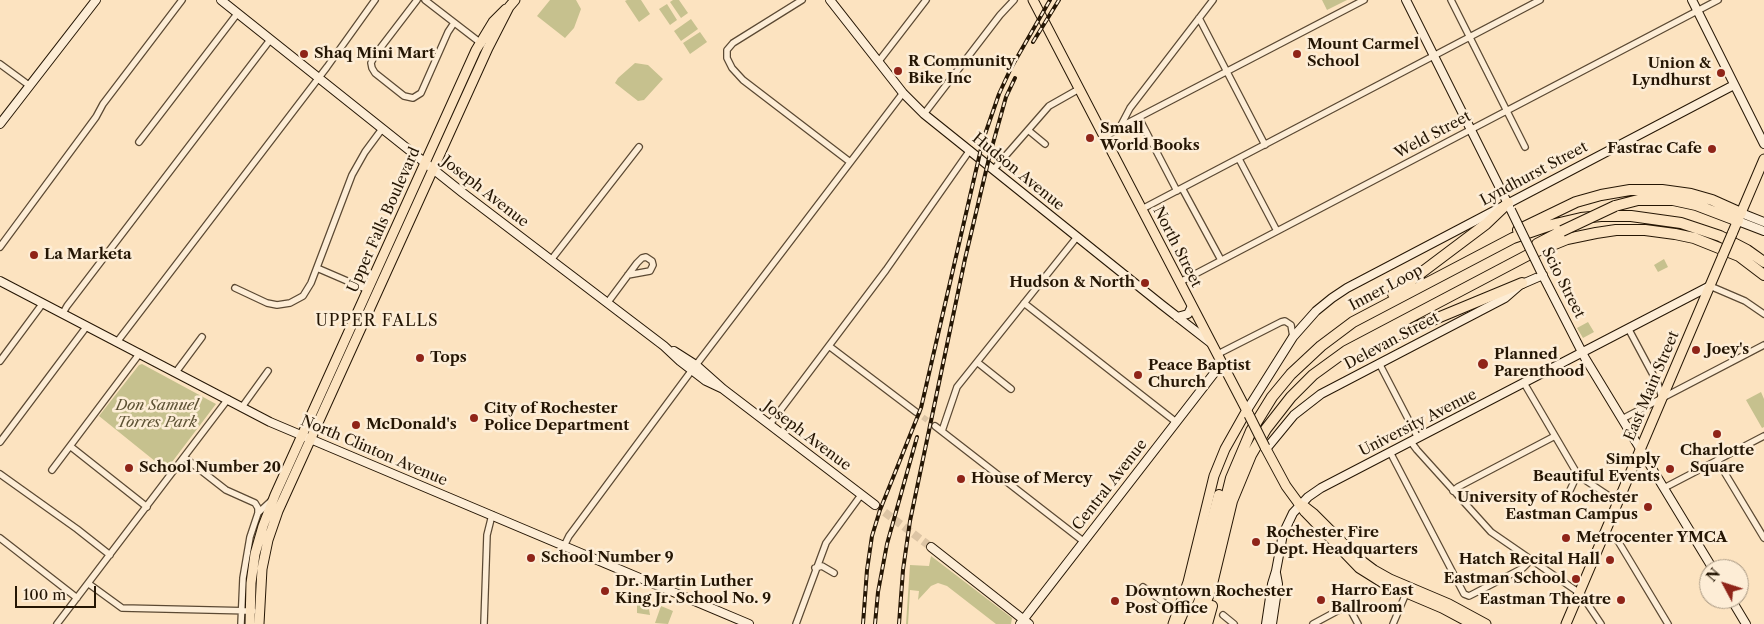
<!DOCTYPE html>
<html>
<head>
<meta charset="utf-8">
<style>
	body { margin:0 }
	#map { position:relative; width:1764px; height:624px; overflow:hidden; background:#fce3c0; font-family:"Libre Caslon Text",serif }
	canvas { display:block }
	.north { position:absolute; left:1699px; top:559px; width:50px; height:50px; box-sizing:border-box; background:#fdedd6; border:1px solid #a79782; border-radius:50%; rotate:310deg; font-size:14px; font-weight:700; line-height:20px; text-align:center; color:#251604 }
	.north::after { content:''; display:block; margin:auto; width:18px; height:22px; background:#8f2418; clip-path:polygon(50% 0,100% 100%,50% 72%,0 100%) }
	.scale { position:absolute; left:15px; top:586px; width:81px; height:22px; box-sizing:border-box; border:2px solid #251604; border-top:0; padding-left:6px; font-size:15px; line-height:18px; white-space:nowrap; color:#251604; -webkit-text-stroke:4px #fdedd6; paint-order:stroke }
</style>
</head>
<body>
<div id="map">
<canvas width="1764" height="624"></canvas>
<div class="north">N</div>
<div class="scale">100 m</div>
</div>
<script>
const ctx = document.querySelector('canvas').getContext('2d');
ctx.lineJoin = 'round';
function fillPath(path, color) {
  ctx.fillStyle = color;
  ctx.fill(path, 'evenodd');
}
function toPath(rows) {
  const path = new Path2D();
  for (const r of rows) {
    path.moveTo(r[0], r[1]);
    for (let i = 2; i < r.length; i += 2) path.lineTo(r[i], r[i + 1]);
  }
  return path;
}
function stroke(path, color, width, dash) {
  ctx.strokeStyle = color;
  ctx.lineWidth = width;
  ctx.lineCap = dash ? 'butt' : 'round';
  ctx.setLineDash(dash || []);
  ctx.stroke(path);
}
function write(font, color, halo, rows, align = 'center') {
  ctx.font = font + ' "Libre Caslon Text",serif';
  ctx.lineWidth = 5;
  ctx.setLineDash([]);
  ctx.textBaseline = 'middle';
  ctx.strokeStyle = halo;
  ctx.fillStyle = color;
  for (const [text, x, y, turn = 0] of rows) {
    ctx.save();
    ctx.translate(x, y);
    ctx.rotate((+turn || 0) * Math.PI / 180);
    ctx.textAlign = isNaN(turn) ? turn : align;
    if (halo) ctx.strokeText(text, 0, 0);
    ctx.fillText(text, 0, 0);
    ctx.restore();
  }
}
fillPath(toPath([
	[550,0,576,0,581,9,574,28,565,38,537,16],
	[627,0,641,0,650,14,639,22,625,1],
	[673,0,679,0,688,13,681,18,670,2],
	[1322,0,1347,0,1327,10],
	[667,4,677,20,670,25,659,9],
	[691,19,698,29,681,41,674,31],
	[700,32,707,42,690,54,683,43],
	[635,63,648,65,663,79,644,100,638,101,615,83,618,78],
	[1664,259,1668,267,1658,272,1654,265],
	[1588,322,1594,332,1583,338,1577,328],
	[142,364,216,404,166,470,99,416,139,365],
	[1761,392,1764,399,1764,427,1762,428,1746,400],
	[931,556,1012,618,1011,624,996,624,947,586,938,583,931,586,918,600,919,591,910,590,908,624,906,624,910,565,929,566],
	[641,596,647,598,650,615,637,613,637,604,639,604,639,598],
	[661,606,673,611,668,624,655,623]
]), '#c6c18e');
stroke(toPath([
	[916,412,935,426]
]), '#dcc4a4', 5.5, [5.5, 3]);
stroke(toPath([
	[875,505,931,547]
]), '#dcc4a4', 8, [8, 4]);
const street = toPath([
	[417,0,375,55,371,63,372,68,375,73,404,96,413,98,421,93,448,32,454,23],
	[425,0,482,44],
	[802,0,733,43,727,50,727,58,732,68,743,80,850,162],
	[1451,0,1525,147],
	[1199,18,1265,145],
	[879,61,926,0],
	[0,64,30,86],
	[924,114,1000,15,1014,0],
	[1139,118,1177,191],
	[1120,127,1130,108,1213,0],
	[1028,130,1045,144],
	[1104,138,1120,127,1364,0],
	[139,142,237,14],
	[1239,159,1277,231],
	[994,169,1049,106,1079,89],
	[1182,188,1221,260],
	[1142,209,1540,0],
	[0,247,96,117,103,104,182,0],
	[551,260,639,147],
	[317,268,368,290],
	[1180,282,1718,0],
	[1710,286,1745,301,1764,314],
	[235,288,267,303,277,305,290,303,303,296,311,283,352,175,365,152,382,129],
	[608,302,637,263,642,258,646,257,652,261,653,265,650,271,628,275],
	[1024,303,1176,422],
	[63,313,67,306,270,40],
	[1628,328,1658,384,1662,398],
	[117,342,327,67,375,0],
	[829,346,916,412],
	[1218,354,1281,322,1285,321,1291,325,1293,337],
	[0,361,43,303],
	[977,362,1011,389],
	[1379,363,1418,438],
	[696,365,903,93],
	[176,372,202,337],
	[1524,383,1575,470,1585,480,1618,502],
	[242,407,268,371],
	[1622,419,1764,345],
	[770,424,886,270,970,150],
	[935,426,1083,541],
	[942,431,957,387,1077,237],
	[0,442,87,326],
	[1411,442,1417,450,1491,532,1581,594,1601,624],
	[70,446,147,507],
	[1390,452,1464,594,1469,596,1473,594,1523,568,1531,560],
	[185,458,226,490,255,503,258,508,258,513],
	[1717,460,1764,538],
	[52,470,140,353],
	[0,474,77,529,110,555],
	[1664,488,1764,436],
	[1453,491,1458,487,1555,436],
	[1566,499,1578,473],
	[1604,533,1618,541,1668,624],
	[0,538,77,598],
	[564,546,569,536,692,370],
	[815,568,822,566,834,573],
	[89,584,122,608,253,611],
	[1143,587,1178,613],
	[1223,615,1234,624],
	[57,624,228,399],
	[241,624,243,578,250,537,258,513,271,501],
	[484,624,487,535,492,515],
	[796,624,826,543,861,495],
	[1313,624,1339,610,1344,608,1351,611,1358,624],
	[1393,624,1407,591]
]);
const secondary = toPath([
	[221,0,463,193,664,346,680,361,706,381,723,389],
	[830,0,903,93,924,114,1162,305,1211,343],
	[1406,0,1509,206],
	[1692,0,1764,144],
	[0,124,96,0],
	[1741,213,1764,222],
	[1738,221,1764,231],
	[1541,272,1585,358,1713,569],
	[0,281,270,422,749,624],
	[1177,317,1188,314,1192,306],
	[674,351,696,365,723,389,875,505],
	[1247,410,1293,337,1316,311,1332,298,1347,288,1734,85],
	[1266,449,1294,415,1321,394,1505,298,1520,285,1543,275],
	[931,547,1029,624],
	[1731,599,1746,624],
	[1020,624,1222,363],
	[1266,624,1272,584,1276,571,1283,534,1293,513,1308,497,1321,488,1710,286],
	[1272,624,1278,584,1276,573]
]);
const primary = toPath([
	[1033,0,1249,415],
	[1732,234,1764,159],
	[1265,447,1286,486,1305,512,1359,568,1383,583,1442,608,1472,624],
	[1304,506,1313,513,1358,558,1374,570,1390,579,1449,604,1486,624],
	[250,624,251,583,255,554,263,526,275,495,476,50,493,22,506,9],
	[259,624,262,569,268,540,278,511,488,48,509,7,515,0],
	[1173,624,1188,582,1214,476,1225,449,1247,410],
	[1566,624,1723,255]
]);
const highway = toPath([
	[1615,206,1638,200,1673,200,1696,205,1738,221],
	[1518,230,1576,202,1601,195,1630,190,1662,190,1691,194,1712,200,1741,213],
	[1537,244,1562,231],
	[1393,294,1486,224,1508,203],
	[1353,353,1522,283],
	[1178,624,1195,584,1219,495],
	[1190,624,1202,595,1231,478,1251,431,1272,397,1291,374,1321,346,1353,322,1513,238,1551,225,1581,218,1601,216,1631,216,1681,223,1720,236,1747,250,1764,262],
	[1198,624,1211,588,1232,501,1251,455,1266,429,1291,397,1313,375,1346,351,1530,254,1567,239,1596,233,1616,230,1645,230,1675,234,1694,238,1739,256,1764,275],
	[1207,624,1212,606]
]);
stroke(street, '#5b4933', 8);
stroke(secondary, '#251604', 10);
stroke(primary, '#251604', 11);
stroke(highway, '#251604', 12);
stroke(street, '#fdedd6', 5.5);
stroke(secondary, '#fdedd6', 8);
stroke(primary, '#fce3c0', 9);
stroke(highway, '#fce3c0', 10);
const rail = toPath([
	[1033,42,1059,0],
	[863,624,867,570,872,536,880,510,921,408,983,140,999,94,1011,68,1050,0],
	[875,624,878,592,887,544,917,437],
	[899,624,903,570,910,521,965,259,990,154,1006,97,1015,78]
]);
stroke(rail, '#251604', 4);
stroke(rail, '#fdedd6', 2, [5.5]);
const secondaryBridge = toPath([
	[1511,210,1541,272]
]);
const primaryBridge = toPath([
	[1723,255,1732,234],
	[1249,415,1265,447]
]);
const highwayBridge = toPath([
	[1562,231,1615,206]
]);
stroke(secondaryBridge, '#251604', 10, []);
stroke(primaryBridge, '#251604', 11, []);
stroke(highwayBridge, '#251604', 12, []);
stroke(secondaryBridge, '#fdedd6', 8);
stroke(primaryBridge, '#fce3c0', 9);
stroke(highwayBridge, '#fce3c0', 10);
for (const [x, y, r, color] of [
	[304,54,5,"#8f2418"],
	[1297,54,5,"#8f2418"],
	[898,71,5,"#8f2418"],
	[1721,73,5,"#8f2418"],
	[1090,138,5,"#8f2418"],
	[1712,149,5,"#8f2418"],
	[34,255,5,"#8f2418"],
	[1145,283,5,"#8f2418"],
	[1696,350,5,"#8f2418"],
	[420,358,5,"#8f2418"],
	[1483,364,6,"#8f2418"],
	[1138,375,5,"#8f2418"],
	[474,418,5,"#8f2418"],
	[356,425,5,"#8f2418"],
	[1717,434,5,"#8f2418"],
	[129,468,5,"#8f2418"],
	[1670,469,5,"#8f2418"],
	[961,479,5,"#8f2418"],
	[1648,507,5,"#8f2418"],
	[1566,538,5,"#8f2418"],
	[1256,542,5,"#8f2418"],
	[531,558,5,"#8f2418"],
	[1610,560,5,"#8f2418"],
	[1576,579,5,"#8f2418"],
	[605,591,5,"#8f2418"],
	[1321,600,5,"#8f2418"],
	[1621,600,5,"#8f2418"],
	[1115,601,5,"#8f2418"]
]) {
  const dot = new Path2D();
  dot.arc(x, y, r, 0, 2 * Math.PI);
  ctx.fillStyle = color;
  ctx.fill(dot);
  stroke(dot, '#fdedd6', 2);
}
write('bold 15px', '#251604', '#fdedd6', [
	["Mount Carmel",1307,45],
	["School",1307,62],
	["Shaq Mini Mart",314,54],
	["R Community",908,62],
	["Bike Inc",908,79],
	["Union &",1711,64,"right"],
	["Lyndhurst",1711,81,"right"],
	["Small",1100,129],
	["World Books",1100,146],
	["Fastrac Cafe",1702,149,"right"],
	["La Marketa",44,255],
	["Hudson & North",1135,283,"right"],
	["Joey's",1706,350],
	["Planned",1494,355],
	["Parenthood",1494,372],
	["Tops",430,358],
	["Peace Baptist",1148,366],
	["Church",1148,383],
	["City of Rochester",484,409],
	["Police Department",484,426],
	["McDonald's",366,425],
	["Charlotte",1717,451,"center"],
	["Square",1717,468,"center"],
	["Simply",1660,460,"right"],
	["Beautiful Events",1660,477,"right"],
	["School Number 20",139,468],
	["House of Mercy",971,479],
	["University of Rochester",1638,498,"right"],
	["Eastman Campus",1638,515,"right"],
	["Rochester Fire",1266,533],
	["Dept. Headquarters",1266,550],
	["Metrocenter YMCA",1576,538],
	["School Number 9",541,558],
	["Hatch Recital Hall",1600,560,"right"],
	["Eastman School",1566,579,"right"],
	["Dr. Martin Luther",615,582],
	["King Jr. School No. 9",615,599],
	["Harro East",1331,591],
	["Ballroom",1331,608],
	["Downtown Rochester",1125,592],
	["Post Office",1125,609],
	["Eastman Theatre",1611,600,"right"]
], 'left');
write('15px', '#251604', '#fdedd6', [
	["Weld Street",1433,135,-28],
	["Hudson Avenue",1018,172,39],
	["Lyndhurst Street",1534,174,-28],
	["Joseph Avenue",485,192,38],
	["Upper Falls Boulevard",384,220,-66],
	["North Street",1177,247,63],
	["Scio Street",1563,283,63],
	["Inner Loop",1386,288,-28],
	["Delevan Street",1392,341,-28],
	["East Main Street",1652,386,-67],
	["University Avenue",1418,423,-27],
	["Joseph Avenue",807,436,37],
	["North Clinton Avenue",374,451,23],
	["Central Avenue",1110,485,-52]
]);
write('italic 15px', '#5d5234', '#fdedd6', [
	["Don Samuel",157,406],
	["Torres Park",157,423]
]);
ctx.letterSpacing = '1px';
write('16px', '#251604', '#fdedd6', [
	["UPPER FALLS",377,321]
]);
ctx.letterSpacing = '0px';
</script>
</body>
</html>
